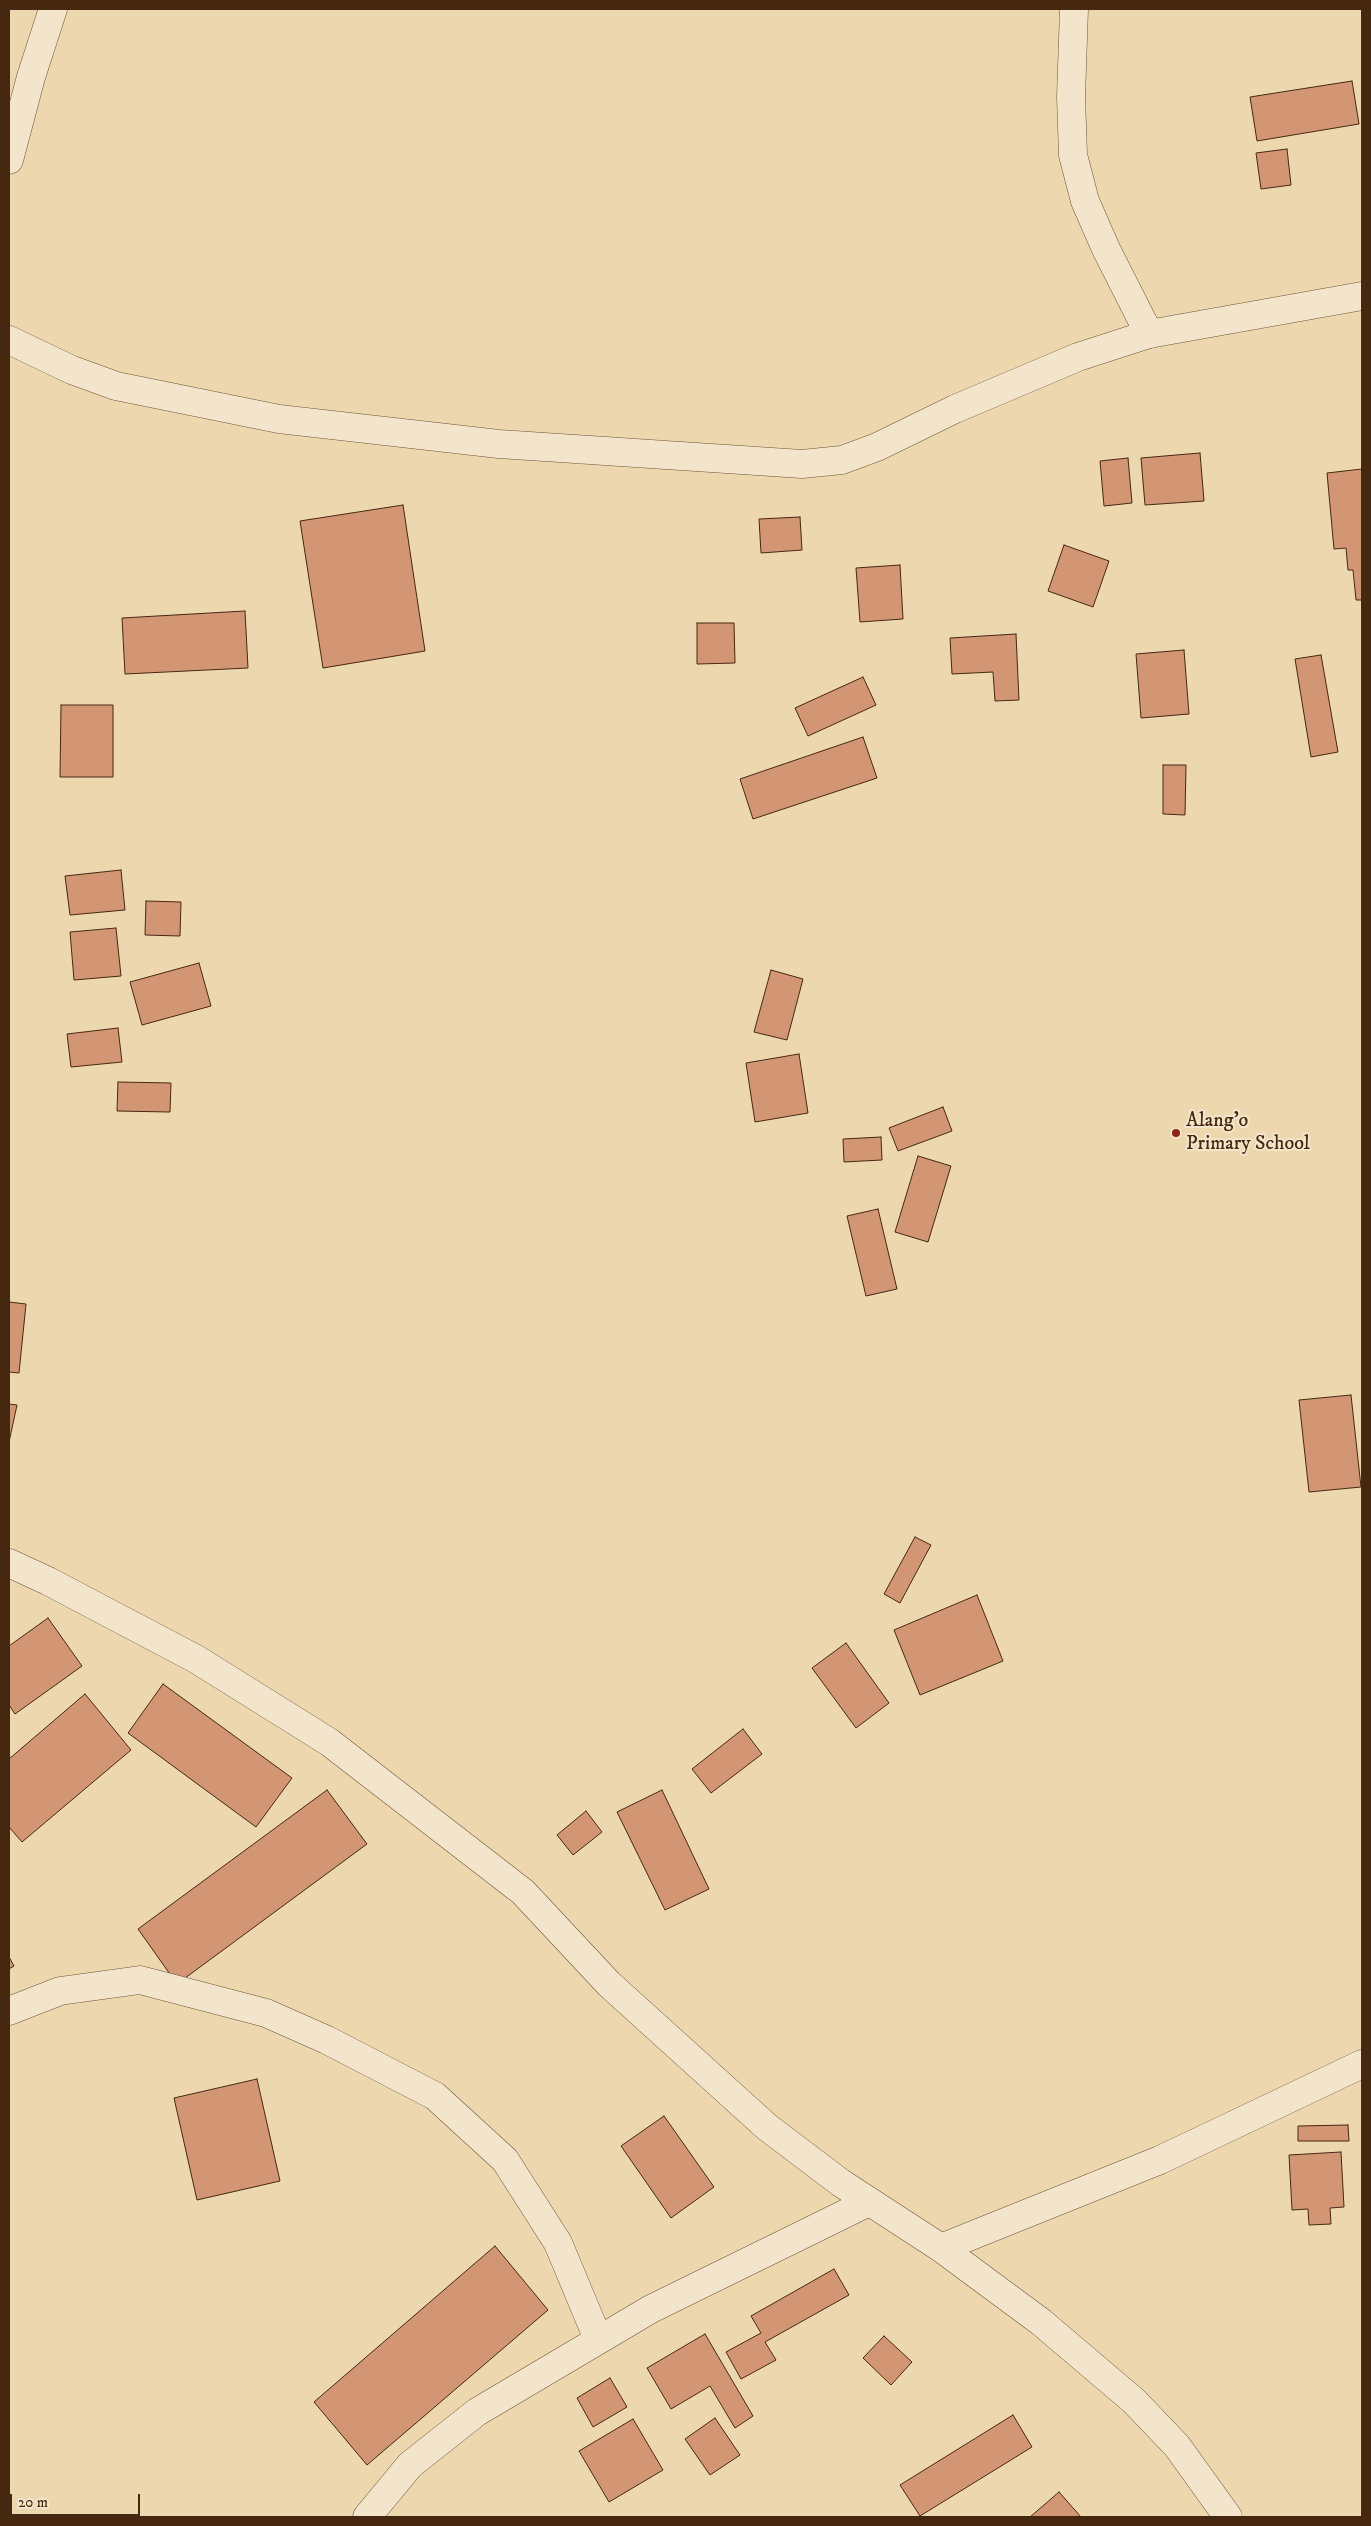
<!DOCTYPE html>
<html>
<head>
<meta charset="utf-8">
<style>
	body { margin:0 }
	#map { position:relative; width:1371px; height:2526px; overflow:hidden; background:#ecd7af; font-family:"IM FELL DW Pica",serif }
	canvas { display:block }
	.frame { position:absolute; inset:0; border:10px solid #462810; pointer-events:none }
	.scale { position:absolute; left:10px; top:2494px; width:130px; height:22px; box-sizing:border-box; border:2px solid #462810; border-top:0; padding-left:6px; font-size:15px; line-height:18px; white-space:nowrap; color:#462810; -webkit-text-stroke:4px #f3e5cb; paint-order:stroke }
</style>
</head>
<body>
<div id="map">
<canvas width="1371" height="2526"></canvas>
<div class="frame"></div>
<div class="scale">20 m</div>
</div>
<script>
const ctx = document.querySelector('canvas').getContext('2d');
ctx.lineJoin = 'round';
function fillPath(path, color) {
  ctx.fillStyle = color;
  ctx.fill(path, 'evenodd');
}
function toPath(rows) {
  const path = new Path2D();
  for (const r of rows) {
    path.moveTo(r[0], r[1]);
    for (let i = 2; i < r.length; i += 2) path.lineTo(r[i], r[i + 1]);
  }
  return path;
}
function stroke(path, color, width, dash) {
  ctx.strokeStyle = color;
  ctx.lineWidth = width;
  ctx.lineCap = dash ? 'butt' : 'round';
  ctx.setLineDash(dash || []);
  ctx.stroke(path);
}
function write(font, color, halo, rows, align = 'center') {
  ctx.font = font + ' "IM FELL DW Pica",serif';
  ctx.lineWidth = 4;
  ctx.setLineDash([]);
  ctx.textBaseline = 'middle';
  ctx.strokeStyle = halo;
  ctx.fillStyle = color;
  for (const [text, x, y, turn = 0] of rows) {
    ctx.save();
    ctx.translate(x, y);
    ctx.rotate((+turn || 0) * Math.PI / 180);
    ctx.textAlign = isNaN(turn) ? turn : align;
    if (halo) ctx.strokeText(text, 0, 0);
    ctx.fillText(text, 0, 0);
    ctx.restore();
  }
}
const building = toPath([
	[1352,81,1359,124,1257,141,1250,97,1352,81],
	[1287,149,1291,185,1261,189,1256,153,1287,149],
	[1200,453,1204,501,1145,505,1141,458,1200,453],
	[1128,458,1132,503,1104,506,1100,461,1128,458],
	[1362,469,1362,600,1356,600,1353,570,1348,570,1346,548,1334,549,1327,473,1362,469],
	[403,505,425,651,323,668,300,521,403,505],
	[800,517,802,550,761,553,759,519,800,517],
	[1064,545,1109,561,1093,607,1048,591,1064,545],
	[900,565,903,619,860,622,856,568,900,565],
	[245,611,248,668,125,674,122,618,245,611],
	[697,623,734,623,735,663,697,664,697,623],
	[1016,634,1019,700,995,701,993,672,952,674,950,638,1016,634],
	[1184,650,1189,714,1141,718,1136,654,1184,650],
	[1321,655,1338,752,1311,757,1295,659,1321,655],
	[863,677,876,705,808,736,795,708,863,677],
	[61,705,113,705,113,777,60,777,61,705],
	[863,737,877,778,753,819,740,779,863,737],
	[1163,765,1186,765,1185,815,1163,814,1163,765],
	[121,870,125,910,70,915,65,876,121,870],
	[146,901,181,902,180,936,145,935,146,901],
	[116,928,121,976,74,980,70,932,116,928],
	[199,963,211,1006,142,1025,130,982,199,963],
	[771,970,803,979,787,1040,754,1032,771,970],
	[118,1028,122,1062,71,1067,67,1034,118,1028],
	[799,1054,808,1113,755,1122,746,1063,799,1054],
	[118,1082,171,1083,170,1112,117,1111,118,1082],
	[943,1107,952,1131,898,1151,889,1128,943,1107],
	[881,1137,882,1160,844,1162,843,1139,881,1137],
	[918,1156,951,1166,928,1242,895,1232,918,1156],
	[878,1209,897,1289,866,1296,847,1216,878,1209],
	[9,1302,26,1304,19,1373,9,1372,9,1302],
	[1351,1395,1361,1487,1309,1492,1299,1400,1351,1395],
	[9,1404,17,1405,9,1442,9,1404],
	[915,1537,931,1545,900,1603,884,1594,915,1537],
	[977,1595,1003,1661,920,1695,894,1630,977,1595],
	[48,1618,82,1666,15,1714,9,1705,9,1646,48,1618],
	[846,1643,889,1703,856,1728,812,1668,846,1643],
	[163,1684,292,1778,256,1827,128,1733,163,1684],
	[85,1694,131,1750,22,1842,9,1827,9,1759,85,1694],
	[743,1729,762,1754,711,1793,692,1769,743,1729],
	[327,1790,367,1844,177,1984,138,1929,327,1790],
	[662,1790,709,1889,665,1910,617,1812,662,1790],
	[586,1811,602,1832,573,1855,557,1835,586,1811],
	[9,1957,14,1966,9,1969,9,1957],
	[257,2079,280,2181,197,2200,174,2098,257,2079],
	[664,2116,714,2187,671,2218,621,2146,664,2116],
	[1348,2125,1349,2141,1298,2141,1298,2126,1348,2125],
	[1341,2152,1344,2207,1330,2208,1331,2224,1309,2225,1308,2209,1292,2210,1289,2155,1341,2152],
	[495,2246,548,2310,367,2465,314,2402,495,2246],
	[834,2269,849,2295,765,2342,776,2360,741,2379,726,2352,761,2333,751,2316,834,2269],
	[705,2334,753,2416,735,2428,710,2386,671,2409,647,2368,705,2334],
	[884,2336,912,2362,891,2385,863,2358,884,2336],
	[610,2378,627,2407,593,2427,577,2398,610,2378],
	[1013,2415,1032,2447,920,2516,900,2485,1013,2415],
	[715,2418,740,2455,710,2475,685,2439,715,2418],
	[633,2419,663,2470,609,2502,579,2451,633,2419],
	[1059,2492,1081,2517,1030,2517,1059,2492]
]);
fillPath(building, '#d29674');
stroke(building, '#462810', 1);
const minor = toPath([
	[1074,9,1071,97,1073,155,1085,201,1106,249,1149,334],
	[9,160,31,77,53,9],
	[9,2011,60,1991,140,1980,266,2013,327,2040,435,2096,505,2160,558,2243,598,2339],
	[941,2248,1160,2160,1362,2064],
	[367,2517,410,2465,477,2412,651,2309,869,2202]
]);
const tertiary = toPath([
	[9,340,72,370,116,386,279,419,499,444,802,464,842,460,877,447,955,409,1078,357,1149,334,1362,296],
	[9,1563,48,1581,196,1659,329,1742,523,1892,609,1984,767,2127,841,2183,941,2248,1041,2322,1134,2401,1177,2446,1228,2517]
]);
stroke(minor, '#705438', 29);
stroke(tertiary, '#705438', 29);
stroke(minor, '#f3e5cb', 28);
stroke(tertiary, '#f3e5cb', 28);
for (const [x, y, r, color] of [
	[1176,1133,5,"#8f2418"]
]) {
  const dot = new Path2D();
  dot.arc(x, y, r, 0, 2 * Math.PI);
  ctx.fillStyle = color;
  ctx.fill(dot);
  stroke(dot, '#f3e5cb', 2);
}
write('20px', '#462810', '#f3e5cb', [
	["Alang'o",1186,1122],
	["Primary School",1186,1145]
], 'left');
</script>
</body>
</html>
